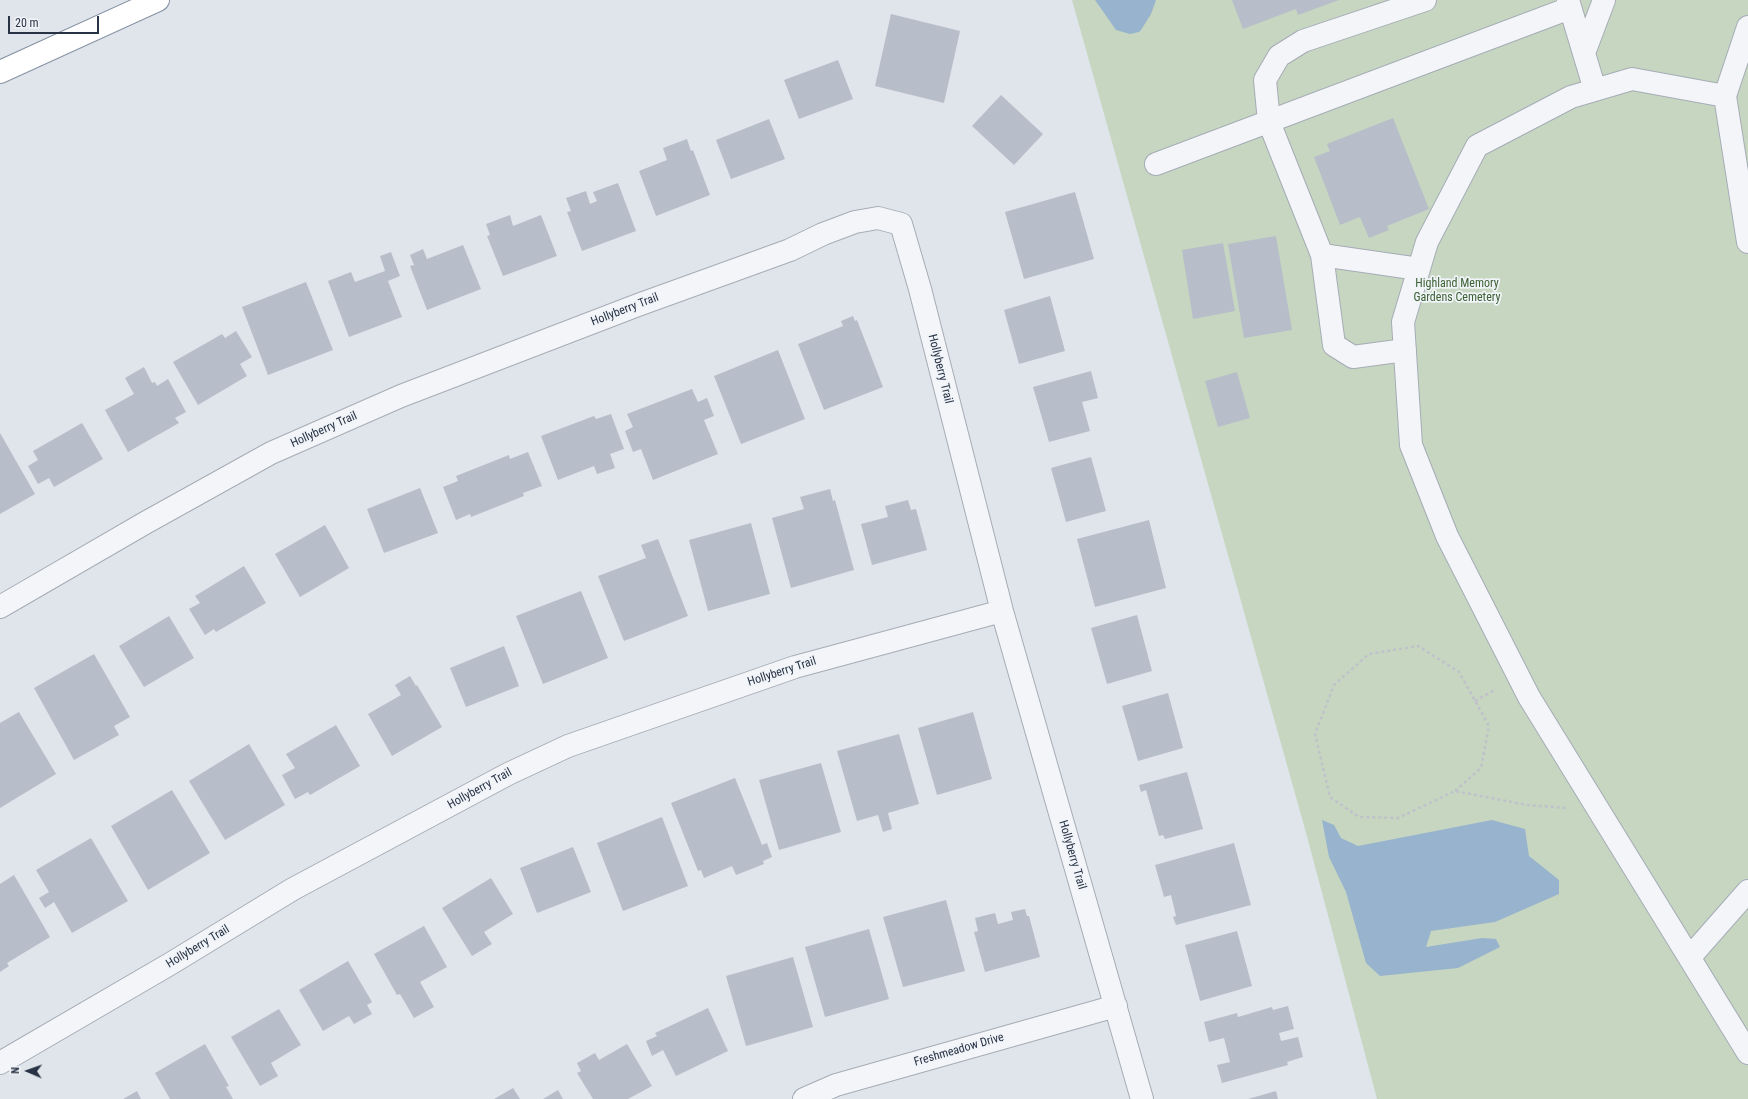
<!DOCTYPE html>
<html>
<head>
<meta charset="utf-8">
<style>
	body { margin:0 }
	#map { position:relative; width:1748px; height:1099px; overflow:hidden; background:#e0e5eb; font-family:"Roboto Condensed",sans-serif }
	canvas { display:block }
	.north { position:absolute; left:8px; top:1051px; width:40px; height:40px; -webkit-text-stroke:3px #f0f4f8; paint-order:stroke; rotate:272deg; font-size:11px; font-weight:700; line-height:16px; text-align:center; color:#273244 }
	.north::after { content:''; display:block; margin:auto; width:14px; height:18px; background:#273244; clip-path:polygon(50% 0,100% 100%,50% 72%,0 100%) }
	.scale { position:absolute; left:8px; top:16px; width:91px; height:18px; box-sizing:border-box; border:2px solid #273244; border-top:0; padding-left:5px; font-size:12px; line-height:14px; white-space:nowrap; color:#273244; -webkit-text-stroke:3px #f0f4f8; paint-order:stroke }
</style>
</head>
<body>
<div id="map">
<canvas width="1748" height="1099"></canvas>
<div class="north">N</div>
<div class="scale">20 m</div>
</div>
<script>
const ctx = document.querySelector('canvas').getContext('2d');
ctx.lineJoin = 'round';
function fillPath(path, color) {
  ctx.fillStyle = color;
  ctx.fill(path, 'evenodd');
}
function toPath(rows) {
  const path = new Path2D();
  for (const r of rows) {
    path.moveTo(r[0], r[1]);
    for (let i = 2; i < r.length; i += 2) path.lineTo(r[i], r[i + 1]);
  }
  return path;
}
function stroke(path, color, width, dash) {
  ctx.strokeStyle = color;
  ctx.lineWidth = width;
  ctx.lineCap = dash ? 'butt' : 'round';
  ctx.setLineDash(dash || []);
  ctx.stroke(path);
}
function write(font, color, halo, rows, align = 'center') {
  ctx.font = font + ' "Roboto Condensed",sans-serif';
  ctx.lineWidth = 3.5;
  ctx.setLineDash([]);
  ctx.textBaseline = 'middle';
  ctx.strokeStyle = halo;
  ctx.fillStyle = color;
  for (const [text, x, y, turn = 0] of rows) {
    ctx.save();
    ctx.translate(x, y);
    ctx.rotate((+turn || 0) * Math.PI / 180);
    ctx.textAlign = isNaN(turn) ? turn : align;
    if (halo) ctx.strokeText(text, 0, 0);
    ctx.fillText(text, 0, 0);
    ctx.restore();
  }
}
fillPath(toPath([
	[1072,0,1748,0,1748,1099,1377,1099,1305,829]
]), '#c6d6c1');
fillPath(toPath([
	[1095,0,1156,0,1151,14,1141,30,1139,32,1130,34,1116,30],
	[1322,820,1334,825,1341,838,1358,846,1492,820,1525,829,1529,856,1559,880,1559,894,1495,922,1431,931,1426,947,1482,938,1496,939,1500,947,1458,968,1380,976,1366,963,1346,892,1329,857]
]), '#98b3ce');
fillPath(toPath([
	[1232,0,1339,0,1298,15,1296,9,1243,29],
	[891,14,960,31,944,103,875,86],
	[838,60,853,99,799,119,784,80],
	[1001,95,1043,134,1014,165,972,126],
	[1393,118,1429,209,1387,226,1389,230,1369,238,1360,217,1340,225,1314,157,1330,151,1327,144],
	[769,119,785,159,731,179,716,140],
	[687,139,691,151,693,150,710,195,656,216,639,171,667,160,663,148],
	[618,183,636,231,582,251,567,212,571,211,566,198,586,191,590,204,597,201,593,192],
	[1075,192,1094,259,1024,279,1005,212],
	[510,215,513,226,541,215,557,256,503,276,487,236,490,235,486,224],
	[1276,236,1292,330,1244,338,1228,244],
	[1223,243,1235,311,1193,319,1182,250],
	[463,245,481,289,427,310,410,266,414,265,410,255,423,249,427,259],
	[391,252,400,276,388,281,402,317,349,337,328,281,351,272,355,282,385,271,380,256],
	[306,282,333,350,268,375,242,307],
	[1050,296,1065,351,1019,364,1004,310],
	[853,316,855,321,857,320,883,387,824,410,798,344,843,326,841,321],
	[236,331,252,357,240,364,247,376,198,405,173,362,222,334,225,338],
	[778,350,805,419,741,444,714,376],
	[144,367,152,383,155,382,157,386,168,379,186,412,175,418,179,423,128,452,105,410,134,394,125,378],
	[1091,371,1098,398,1082,402,1090,431,1049,442,1033,387],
	[1237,372,1250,418,1218,427,1205,381],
	[692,389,698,402,707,398,714,416,704,420,718,454,653,480,641,449,633,452,625,431,633,427,627,414],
	[611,414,624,449,610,454,615,468,597,474,594,466,558,480,541,436,594,416,596,419],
	[82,423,103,459,54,487,49,478,38,484,28,466,38,460,33,451],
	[0,433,35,494,0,514],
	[528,452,542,486,523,493,524,496,471,517,470,514,456,520,443,487,458,481,456,476,509,455,510,459],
	[1091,457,1106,511,1066,522,1051,468],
	[420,488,438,533,384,553,367,509],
	[830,489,833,501,835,500,854,570,791,588,772,518,804,509,800,497],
	[908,500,911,510,916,509,927,550,872,565,861,524,888,517,885,506],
	[1149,520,1166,588,1095,607,1077,539],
	[751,523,770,594,708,611,689,540],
	[325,525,349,568,300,597,275,554],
	[658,539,688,616,624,641,598,576,646,558,641,545],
	[244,566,266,603,216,632,214,629,205,635,189,609,200,603,195,596],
	[581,591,608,658,543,684,516,616],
	[1137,615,1152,671,1107,684,1091,628],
	[169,616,194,658,144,687,119,646],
	[504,646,519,686,466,707,450,668],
	[94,654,130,717,114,726,119,735,74,760,34,688],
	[410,676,416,686,417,685,442,727,392,756,368,714,401,695,395,685],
	[1168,693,1183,748,1138,761,1122,706],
	[19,712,56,774,0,808,0,723],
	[973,712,992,779,937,795,918,728],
	[336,725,360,766,310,795,308,792,295,799,282,775,295,768,286,754],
	[899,734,919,804,888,813,892,829,883,832,878,815,857,821,837,751],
	[249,744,285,805,225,840,189,781],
	[821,763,841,832,779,850,759,780],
	[1187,772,1203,829,1165,839,1163,835,1159,836,1146,790,1141,792,1139,785],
	[735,778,762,845,767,843,772,857,763,861,764,864,736,875,732,866,704,878,701,870,698,871,671,803],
	[172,790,210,853,148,890,111,826],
	[662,817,688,886,623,911,597,843],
	[91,838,128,901,72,933,54,902,45,908,39,898,49,892,36,870],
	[1234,843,1251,905,1176,925,1173,917,1176,916,1171,895,1164,897,1155,865],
	[573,847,591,892,537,913,520,868],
	[14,875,50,937,7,963,9,966,0,972,0,884],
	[491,878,513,914,484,932,492,944,472,956,442,908],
	[946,900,965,971,903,987,883,917],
	[1025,909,1027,916,1029,916,1040,957,985,972,974,932,978,931,975,918,995,913,998,924,1013,920,1011,912],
	[424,926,447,967,420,982,434,1007,414,1018,400,994,397,995,374,954],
	[869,929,889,999,825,1017,805,947],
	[1237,931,1252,986,1200,1001,1185,945],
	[793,957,813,1027,746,1046,726,976],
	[348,961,372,1002,367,1005,372,1014,354,1024,349,1016,323,1031,299,990],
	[1288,1006,1294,1029,1279,1033,1281,1041,1298,1037,1303,1057,1287,1062,1288,1065,1222,1083,1217,1065,1230,1062,1224,1038,1209,1042,1204,1022,1237,1013,1238,1017,1272,1007,1273,1010],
	[708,1008,728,1051,676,1076,663,1050,652,1056,646,1041,657,1036,655,1033],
	[279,1009,301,1045,271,1063,278,1076,260,1086,231,1037],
	[205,1044,229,1086,226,1087,233,1099,170,1099,155,1073],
	[627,1044,652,1086,628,1099,593,1099,577,1073,581,1071,577,1063,595,1053,599,1060],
	[513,1088,520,1099,494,1099],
	[558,1090,563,1099,543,1099],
	[137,1091,141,1099,123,1099],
	[1276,1091,1278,1099,1248,1099]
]), '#b7bec9');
const minor = toPath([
	[1568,0,1595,90],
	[1748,27,1725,96,1748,242],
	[1584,53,1604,0],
	[1725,96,1632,79,1571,97,1477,146,1427,242,1403,322,1411,445,1447,536,1529,697,1748,1053],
	[1156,164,1570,8],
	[1322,255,1269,122,1265,80,1279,56,1303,41,1425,0],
	[1405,350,1353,357,1334,345,1322,255,1419,269],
	[0,607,145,523,271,453,401,396,638,305,790,250,823,234,855,222,878,218,901,224,920,289,1002,611,1142,1099],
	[1690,957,1748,891],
	[0,1063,170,964,293,889,508,774,568,746,795,667,1002,611],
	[804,1099,836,1085,1116,1006]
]);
const highway = toPath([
	[0,72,158,0]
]);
stroke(minor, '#a5acb6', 24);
stroke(highway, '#8692a3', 24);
stroke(toPath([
	[1475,701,1496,689],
	[1455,791,1481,768,1489,726,1459,672,1418,646,1369,654,1334,685,1315,734,1330,797,1359,817,1398,818,1455,791,1527,805,1566,808]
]), '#bfc2c9', 2.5, [3, 3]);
stroke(minor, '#f4f5f8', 22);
stroke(highway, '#fff', 22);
write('12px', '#3c6133', '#f0f4f8', [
	["Highland Memory",1457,284],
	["Gardens Cemetery",1457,298]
]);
write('12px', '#273244', '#f0f4f8', [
	["Hollyberry Trail",625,310,-21],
	["Hollyberry Trail",940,369,76],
	["Hollyberry Trail",324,430,-24],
	["Hollyberry Trail",782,672,-18],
	["Hollyberry Trail",480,789,-29],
	["Hollyberry Trail",1072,855,74],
	["Hollyberry Trail",198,947,-31],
	["Freshmeadow Drive",959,1050,-16]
]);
</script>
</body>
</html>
